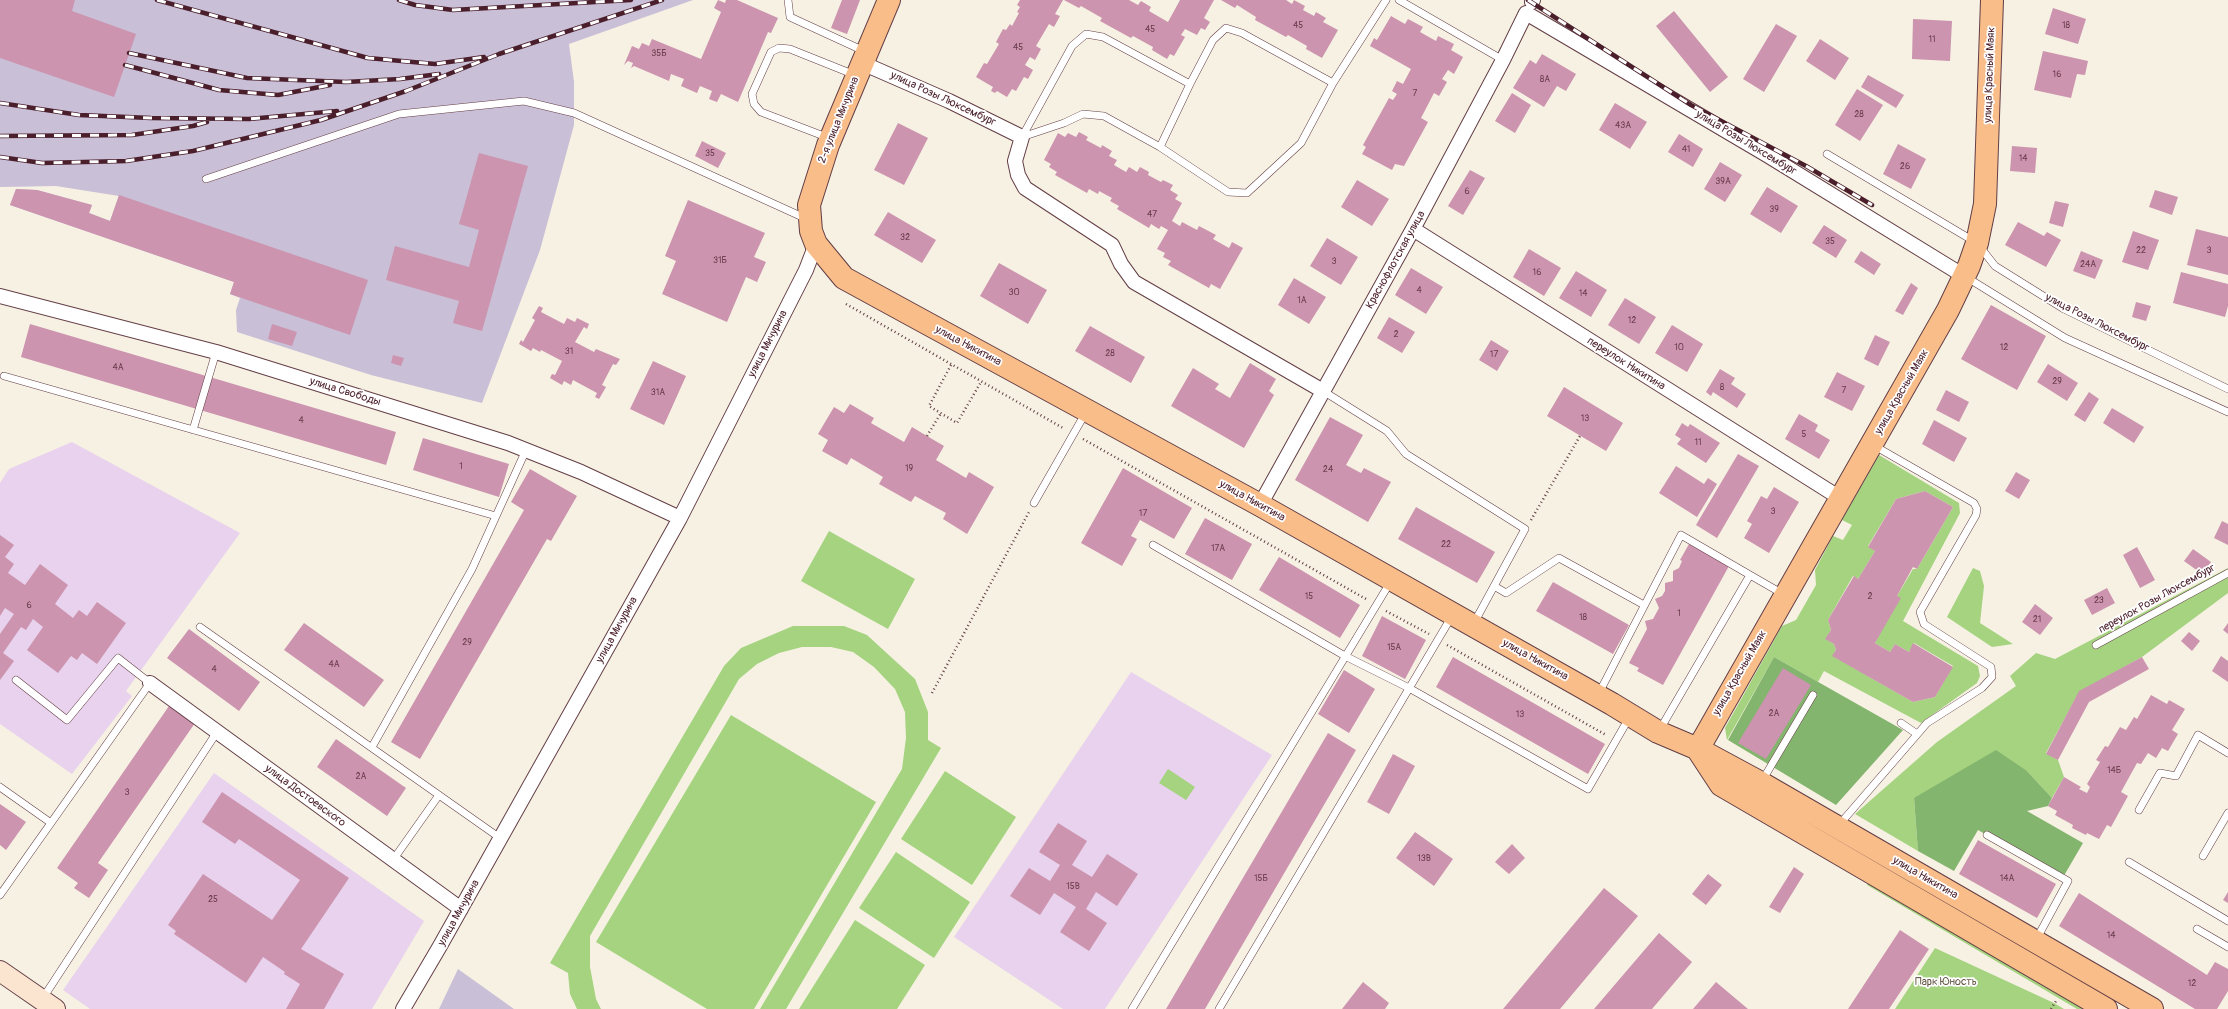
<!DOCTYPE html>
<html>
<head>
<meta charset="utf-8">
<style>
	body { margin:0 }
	canvas { display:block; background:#f6f1e2 }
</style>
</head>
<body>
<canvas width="2228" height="1009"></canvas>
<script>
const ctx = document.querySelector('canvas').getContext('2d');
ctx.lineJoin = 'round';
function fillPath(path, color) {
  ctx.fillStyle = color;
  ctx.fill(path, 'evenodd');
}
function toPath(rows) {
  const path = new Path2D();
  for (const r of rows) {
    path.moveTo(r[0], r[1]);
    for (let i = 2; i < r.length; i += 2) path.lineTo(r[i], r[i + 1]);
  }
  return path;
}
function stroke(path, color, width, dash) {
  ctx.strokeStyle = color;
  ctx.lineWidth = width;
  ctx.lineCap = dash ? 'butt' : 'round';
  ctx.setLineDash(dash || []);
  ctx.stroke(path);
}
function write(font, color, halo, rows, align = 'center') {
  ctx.font = font + ' Pangolin,sans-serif';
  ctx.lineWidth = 3.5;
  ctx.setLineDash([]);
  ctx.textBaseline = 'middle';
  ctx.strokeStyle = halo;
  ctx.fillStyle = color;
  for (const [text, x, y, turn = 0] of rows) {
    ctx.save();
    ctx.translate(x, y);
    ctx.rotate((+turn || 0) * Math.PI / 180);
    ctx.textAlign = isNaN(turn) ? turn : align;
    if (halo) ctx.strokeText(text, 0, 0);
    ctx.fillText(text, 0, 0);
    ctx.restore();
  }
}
fillPath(toPath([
	[72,442,240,533,126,691,132,696,72,774,0,724,0,483,9,469],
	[1131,672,1272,755,1105,1009,1063,1009,954,937],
	[214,773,424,921,372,1009,90,1009,63,990]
]), '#e9d2ed');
fillPath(toPath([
	[0,0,693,0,569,44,574,82,574,125,540,250,482,403,371,375,237,332,236,310,240,298,230,294,234,282,10,205,16,189,37,190,92,205,89,213,110,221,119,196,56,186,0,187],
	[458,969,514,1009,439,1009]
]), '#c9bfd7');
fillPath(toPath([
	[1879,455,1959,503,1960,513,1903,621,1978,666,1980,676,1977,683,1921,723,1824,671,1818,682,1774,657,1727,740,1725,728,1782,626,1796,620,1816,585,1815,570,1833,536,1843,540,1852,525,1842,520],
	[1925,491,1953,507,1917,569,1913,569,1897,596,1875,643,1890,652,1895,644,1909,652,1914,643,1953,666,1935,697,1913,702,1833,656,1836,650,1834,644,1826,639,1831,630,1828,620,1853,576,1858,579,1875,551,1868,546,1896,499],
	[829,531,915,579,888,629,801,581],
	[1973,568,1980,571,1984,586,1980,623,2013,644,1992,647,1947,617],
	[2228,568,2228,593,2142,657,2079,692,2046,753,2058,760,2064,777,2052,798,2027,771,1914,798,1918,851,1855,814,1937,742,2016,686,2010,676,2036,653,2055,659],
	[793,626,844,626,867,635,915,679,928,712,928,740,941,748,786,1009,760,1009,902,769,906,738,905,712,895,689,874,667,853,652,831,647,802,647,779,653,757,664,739,679,590,936,590,967,596,999,601,1009,577,1009,570,994,568,973,550,963,724,666,741,648],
	[731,715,876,802,754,1009,707,1009,596,942],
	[1168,769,1195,787,1186,800,1159,783],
	[945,771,1016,817,972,885,901,839],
	[896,852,970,902,934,958,859,908],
	[1872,877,2094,1009,2077,1009,1867,885],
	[855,920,925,965,897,1009,799,1009],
	[1935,948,2054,1003,2064,1009,1895,1009]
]), '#a5d380');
fillPath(toPath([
	[1774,657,1903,730,1836,805,1728,740],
	[1996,750,2027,771,2052,798,2048,806,2027,811,2083,843,2062,879,1978,830,1954,871,1918,851,1914,798]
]), '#84b56e');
fillPath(toPath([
	[0,0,75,0,72,11,136,34,114,97,0,58],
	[718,0,725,3,726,0,737,0,778,18,771,33,768,32,738,102,721,94,717,102,709,99,712,91,700,86,697,93,681,86,684,79,671,74,669,81,634,66,631,68,633,63,628,61,624,65,632,46,639,49,642,43,649,46,652,39,701,59,721,12,714,8],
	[842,0,860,0,847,34,831,28],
	[1020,0,1063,0,1055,14,1060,16,1054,27,1049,24,1036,46,1041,49,1035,60,1030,57,1025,65,1033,70,1028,79,1024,77,1016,91,1012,89,1007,97,997,91,995,93,991,91,993,87,976,77,984,63,987,64,999,44,996,42,1003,29,1006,30,1010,24,1012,26,1019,13,1017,12,1020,7,1017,5],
	[1064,0,1129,0,1138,5,1141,1,1151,7,1149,11,1168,22,1180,0,1214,0,1204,18,1210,22,1205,30,1201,28,1197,35,1185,29,1181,35,1185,37,1174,56,1170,54,1167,59,1152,50,1153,47,1133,36,1131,38,1100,21,1102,18,1081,6,1079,8],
	[1221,0,1286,0,1292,4,1294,0,1305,6,1303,10,1314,16,1316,12,1326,18,1323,22,1338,30,1322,58,1306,49,1307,46,1288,35,1286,37,1255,20,1256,17,1237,5,1235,8],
	[2053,8,2086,19,2078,44,2045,34],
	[1674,11,1728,77,1710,92,1656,26],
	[1391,16,1405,24,1408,19,1423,27,1420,32,1436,41,1438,36,1454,44,1451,50,1463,57,1454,74,1448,70,1442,79,1447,82,1439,96,1434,93,1421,118,1428,122,1404,166,1395,164,1392,170,1362,154,1366,147,1363,145,1389,98,1393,100,1397,94,1392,91,1397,81,1403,84,1411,69,1370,46,1374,38,1377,40],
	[1913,19,1952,21,1950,61,1912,59],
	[1776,24,1797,36,1764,92,1743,79],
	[1820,39,1849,58,1835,80,1806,61],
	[2043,51,2088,61,2085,75,2077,74,2071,98,2034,90],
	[1542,54,1576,74,1566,91,1557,86,1544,107,1513,88,1530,60,1536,64],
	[1868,75,1904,95,1896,108,1861,87],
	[1857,89,1883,105,1860,141,1835,125],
	[1512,93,1531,105,1515,133,1495,121],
	[1615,103,1647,122,1630,149,1599,130],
	[898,123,928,138,904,185,874,170],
	[1079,132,1088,137,1086,140,1101,148,1102,145,1112,151,1109,156,1117,160,1114,165,1126,172,1129,167,1137,172,1140,167,1149,172,1148,175,1161,182,1163,180,1173,185,1170,190,1178,195,1175,199,1182,203,1172,221,1180,226,1182,222,1197,230,1199,226,1216,235,1213,239,1229,248,1232,242,1243,248,1220,289,1211,284,1209,288,1168,265,1171,261,1163,257,1165,253,1157,249,1168,230,1161,226,1159,229,1151,224,1149,228,1117,209,1119,206,1110,201,1112,198,1099,191,1098,194,1089,189,1087,193,1055,175,1057,172,1049,167,1051,164,1044,160,1058,133,1065,137,1068,133,1076,137],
	[1679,134,1703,149,1693,167,1668,152],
	[702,141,726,153,718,168,695,156],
	[1898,144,1926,159,1911,189,1883,174],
	[2012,146,2037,148,2035,173,2010,171],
	[479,153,528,166,482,331,453,323,459,301,386,280,395,246,469,267,479,230,459,224],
	[1720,162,1742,175,1725,202,1704,189],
	[1470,170,1485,178,1463,215,1448,206],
	[1357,180,1389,199,1372,226,1341,207],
	[1767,187,1798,206,1781,233,1750,214],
	[16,189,37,190,92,205,89,213,110,221,119,195,368,280,350,335,230,294,234,282,10,205],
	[2155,190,2178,197,2172,215,2149,207],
	[688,200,765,233,754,257,766,262,757,282,746,277,727,322,662,294,676,261,665,256],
	[2055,201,2069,204,2063,227,2049,223],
	[888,212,936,240,922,263,874,235],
	[2018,222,2044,236,2047,232,2061,240,2046,267,2005,245],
	[1824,225,1847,240,1836,258,1812,243],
	[2196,229,2228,237,2228,275,2187,265],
	[2133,231,2159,240,2148,270,2122,262],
	[1327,238,1358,257,1341,285,1310,266],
	[1529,249,1561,268,1544,296,1513,277],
	[1861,251,1881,264,1874,275,1854,262],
	[2081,251,2103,260,2095,279,2073,271],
	[999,263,1047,290,1028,324,980,296],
	[1411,268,1443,287,1426,314,1395,295],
	[1576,271,1607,290,1591,317,1559,298],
	[2181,272,2228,284,2228,306,2225,317,2173,303],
	[1294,278,1326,297,1309,324,1278,305],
	[1911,283,1918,288,1903,315,1895,311],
	[1625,298,1656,317,1639,344,1608,325],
	[2136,302,2151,306,2146,321,2132,317],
	[1991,305,2046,336,2017,390,1961,359],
	[539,306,543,308,541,312,564,324,567,318,575,322,577,318,589,324,587,329,584,327,575,342,594,352,596,349,620,359,616,365,613,364,602,385,606,387,599,399,595,397,597,393,573,380,571,385,564,381,562,385,550,378,552,374,555,375,562,361,541,350,540,352,533,348,531,351,519,344,521,340,523,342,535,320,532,318],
	[1389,317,1415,332,1402,353,1377,338],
	[30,324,396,432,386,465,21,357],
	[272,324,297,332,292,346,268,339],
	[1672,325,1703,344,1687,372,1655,353],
	[1090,326,1145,357,1131,383,1075,351],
	[1875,335,1890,342,1878,366,1864,359],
	[1491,340,1509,351,1497,371,1479,360],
	[393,355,404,358,401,366,391,363],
	[653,361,686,376,664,425,630,409],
	[1250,363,1276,379,1269,391,1274,395,1244,448,1171,406,1193,368,1219,384,1215,389,1230,398],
	[2048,364,2078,383,2067,401,2037,382],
	[1720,369,1735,378,1731,384,1746,394,1737,408,1713,392,1711,396,1706,392],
	[1837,372,1865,386,1852,411,1824,397],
	[1564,387,1623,423,1606,451,1547,416],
	[1946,390,1969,402,1959,422,1936,410],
	[2089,392,2099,399,2085,422,2074,415],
	[850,404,874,418,871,423,904,442,912,427,927,436,944,446,936,460,966,478,969,472,994,487,967,534,943,519,946,513,915,496,911,502,879,484,883,477,851,458,847,465,822,451,828,440,818,434,834,407,844,413],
	[2112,408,2144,427,2134,443,2103,423],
	[1799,414,1818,425,1815,431,1830,440,1819,459,1785,439],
	[1330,417,1363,435,1346,465,1361,473,1364,468,1391,482,1368,522,1295,480],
	[1934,420,1967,438,1954,462,1922,444],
	[1682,423,1688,427,1690,424,1720,443,1706,463,1677,444,1681,439,1675,435],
	[423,438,509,464,499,497,413,470],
	[1738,454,1759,466,1717,538,1696,525],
	[1676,466,1704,484,1708,478,1717,484,1697,517,1659,493],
	[1123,468,1192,508,1174,539,1140,520,1131,536,1137,539,1122,566,1081,543],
	[530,469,577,496,551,541,547,539,420,759,391,742,524,510,511,502],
	[2016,472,2030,480,2019,499,2005,491],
	[1774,487,1799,502,1769,553,1744,538,1752,524,1747,521,1761,496,1767,499],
	[1925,491,1953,507,1917,569,1913,567,1897,596,1901,598,1875,643,1890,652,1895,644,1909,652,1913,643,1953,667,1935,697,1913,702,1832,656,1836,650,1834,644,1825,639,1831,630,1828,620,1854,576,1858,579,1875,551,1868,547,1896,499],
	[1416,507,1495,552,1477,583,1398,539],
	[1205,518,1252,544,1232,580,1185,554],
	[2222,521,2228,524,2228,545,2214,538],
	[0,535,14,545,5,557,14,564,8,573,25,585,40,564,68,585,55,604,73,618,79,610,87,616,97,602,126,623,97,664,82,653,77,660,71,656,58,673,27,650,43,627,33,619,26,630,21,627,3,653,14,661,0,680,0,634,14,614,5,608,0,616],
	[1689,544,1729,566,1663,685,1637,671,1639,668,1629,663,1647,629,1645,621,1653,619,1659,608,1655,599,1662,596,1665,591,1665,583,1673,581,1673,571,1679,568,1682,561,1680,560],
	[2137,547,2155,580,2140,588,2123,555],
	[2193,549,2211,562,2202,574,2184,561],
	[1279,557,1360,605,1340,638,1259,590],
	[1553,582,1629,625,1613,654,1536,611],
	[2107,588,2115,603,2092,615,2084,600],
	[2035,604,2053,618,2040,635,2022,622],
	[1382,616,1426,640,1405,679,1362,656],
	[304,623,384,680,364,707,284,650],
	[2228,623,2228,634,2223,630],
	[189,629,260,682,239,711,167,658],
	[2189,632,2200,641,2192,651,2181,641],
	[2221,656,2228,661,2228,682,2212,671],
	[1453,657,1605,744,1588,774,1436,687],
	[2142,657,2149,669,2089,702,2058,760,2046,754,2079,691],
	[1783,668,1811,685,1766,759,1738,743],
	[1344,670,1375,689,1349,733,1318,714],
	[2151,695,2167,704,2169,700,2185,709,2172,730,2178,734,2168,751,2162,748,2156,758,2148,753,2141,764,2137,763,2121,792,2128,796,2111,827,2107,825,2099,839,2087,833,2086,835,2072,828,2073,825,2055,815,2057,811,2048,806,2064,777,2081,787,2079,789,2087,793,2090,787,2087,784,2100,762,2096,760,2105,746,2108,747,2120,727,2126,730,2134,717,2137,719],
	[169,706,195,723,98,863,108,870,89,898,74,888,78,883,57,868],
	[1328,733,1356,750,1205,1009,1166,1009],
	[336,739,406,788,387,816,317,767],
	[1393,754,1415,766,1389,814,1367,802],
	[222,792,349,878,301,949,344,974,324,1009,286,1009,300,984,284,974,285,972,263,957,246,983,174,934,176,931,168,925,203,874,272,920,300,880,239,839,235,844,202,822],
	[0,804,26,822,6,850,0,845],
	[1058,823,1087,841,1072,865,1092,877,1107,854,1138,874,1117,906,1096,892,1086,909,1107,923,1089,951,1060,932,1076,907,1054,893,1040,915,1010,896,1029,868,1050,881,1060,865,1039,852],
	[1415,832,1453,859,1434,886,1396,858],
	[1978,840,2056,884,2037,918,1959,874],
	[1512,844,1525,858,1509,874,1495,862],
	[1794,867,1804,874,1780,913,1769,907],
	[1708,874,1722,885,1706,905,1692,894],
	[1604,888,1638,916,1560,1009,1503,1009],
	[2228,892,2228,903,2223,900],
	[2079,893,2207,975,2215,962,2228,969,2228,991,2217,1009,2195,1009,2059,926],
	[1900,930,1929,949,1889,1009,1848,1009],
	[1659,933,1692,962,1652,1009,1594,1009],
	[1363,982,1389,1003,1385,1009,1342,1009],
	[1716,982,1748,1009,1693,1009]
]), '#cc94af');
const lane = toPath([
	[788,0,790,17,864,51],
	[1399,0,1503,60],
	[1022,137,1064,123,1083,114,1104,116,1160,147,1228,192,1247,193,1301,143,1333,83,1386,0],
	[1022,137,1072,46,1086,34,1103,37,1190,84,1213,40,1226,28,1242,33,1333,83],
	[829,138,761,112,754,104,752,94,771,52,779,48,790,49,855,75],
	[1160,147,1190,84],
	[1827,154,1977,243,1995,266,2064,309,2228,389],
	[206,179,399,114,524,101,574,113,807,219],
	[1966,277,2065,338,2228,412],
	[4,376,496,516],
	[1323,391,1387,431,1406,454,1525,529,1474,623],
	[193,430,216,352],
	[1034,503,1086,412],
	[1153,545,1345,656,1409,688,1588,789,1629,718],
	[1494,586,1506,593,1559,558,1644,605],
	[200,627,500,838],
	[2096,645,2228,573],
	[1599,693,1681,535,1750,575],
	[1901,723,1917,734],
	[1659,731,1750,575,1783,594],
	[372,747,472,569,526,450],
	[1762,781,1813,695],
	[0,787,51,823],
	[2139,810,2160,773,2176,776,2198,735,2228,753],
	[1839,825,1927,723,1982,688,1992,677,1991,667,1924,624,1920,612,1976,515,1977,509,1974,503,1873,445],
	[1987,835,2068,881,2036,940],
	[2203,856,2228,813],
	[393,860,439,795],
	[2129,862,2228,921],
	[0,895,150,683,118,658,67,720,16,680],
	[2197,929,2228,947],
	[43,998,217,732],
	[1132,1009,1391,581],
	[1219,1009,1452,616]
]);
const street = toPath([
	[1532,2,1533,0],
	[862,63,949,101,1022,137,1015,161,1018,175,1025,188,1112,245,1121,264,1134,282,1323,391],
	[1413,229,1840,498],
	[0,296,216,352,508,443,581,472,680,518],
	[1260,505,1413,229,1503,60,1526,13,1767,155,1964,276],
	[150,683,461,909],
	[403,1009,440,946,680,518,806,270,816,244]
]);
const secondary = toPath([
	[0,971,55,1009]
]);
const primary = toPath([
	[889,0,828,145,809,205,811,231,816,244,844,278,1260,505,1612,704,1658,732,1698,749,1761,783,2152,1009],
	[1698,749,1948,310,1969,266,1977,243,1985,204,1992,0],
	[1698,750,1721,785,2106,1009]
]);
stroke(lane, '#643e46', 8);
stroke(street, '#643e46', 16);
stroke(secondary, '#643e46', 22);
stroke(primary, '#643e46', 24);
stroke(toPath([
	[846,304,1063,428],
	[951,365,929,406,957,423,981,382],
	[927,436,941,413],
	[1083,439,1366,599],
	[1531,520,1580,436],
	[1386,611,1429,634],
	[1447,645,1606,735],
	[932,693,1029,512],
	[2051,1009,2056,1001]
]), '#643e46', 2.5, [1, 3]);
stroke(lane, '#fff', 7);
stroke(street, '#fff', 14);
stroke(secondary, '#fce5d0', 20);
stroke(primary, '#f8bd89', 22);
const rail = toPath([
	[157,0,368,58,435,64,484,57],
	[399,0,415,5,453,10,631,0],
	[1528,0,1691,105,1806,166,1872,205],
	[129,53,247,78,346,82,400,79,439,74],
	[125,65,219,90,278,95,330,85],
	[0,103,79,115,151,118,249,119,337,111],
	[0,136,132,135,193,126,207,122],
	[0,157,42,163,126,161,193,151,321,120,406,91,499,54,662,0]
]);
stroke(rail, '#4a1f2b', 4.5);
stroke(rail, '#fff', 3, [9]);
write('9px', '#6a3c4c', null, [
	["45",1298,26],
	["18",2066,26],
	["45",1150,30],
	["11",1932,40],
	["45",1018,48],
	["35Б",659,54],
	["16",2057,75],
	["8А",1545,80],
	["7",1415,94],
	["28",1859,115],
	["43А",1623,126],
	["41",1686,150],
	["35",710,154],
	["14",2023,159],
	["26",1905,167],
	["39А",1723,182],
	["6",1467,192],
	["39",1774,210],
	["47",1152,215],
	["32",905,238],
	["35",1830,242],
	["22",2141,251],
	["3",2209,251],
	["31Б",720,261],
	["3",1334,262],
	["24А",2088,265],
	["16",1537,273],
	["4",1419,291],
	["30",1014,293],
	["14",1583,294],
	["1А",1302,301],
	["12",1632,321],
	["2",1396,335],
	["10",1679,348],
	["12",2004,348],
	["31",569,352],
	["28",1110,354],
	["17",1494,355],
	["4А",118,368],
	["29",2057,382],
	["8",1722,388],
	["7",1844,391],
	["31А",658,393],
	["13",1585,419],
	["4",301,421],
	["5",1804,435],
	["11",1698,443],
	["1",461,467],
	["19",909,469],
	["24",1328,470],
	["3",1773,512],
	["17",1143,514],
	["22",1446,545],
	["17А",1218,549],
	["15",1309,597],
	["2",1870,597],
	["23",2099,601],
	["6",29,606],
	["1",1679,614],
	["18",1583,618],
	["21",2037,620],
	["29",467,643],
	["15А",1394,648],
	["4А",334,665],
	["4",214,670],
	["2А",1774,714],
	["13",1520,715],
	["14Б",2114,771],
	["2А",361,777],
	["3",127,793],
	["13В",1424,859],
	["15Б",1261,879],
	["14А",2007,879],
	["15В",1073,887],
	["25",213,900],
	["14",2111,936],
	["12",2192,984]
]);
write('11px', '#4a1f2b', '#fff', [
	["улица Красный Маяк",1990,75,-88],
	["улица Розы Люксембург",943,99,25],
	["2-я улица Мичурина",839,120,-68],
	["улица Розы Люксембург",1746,143,31],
	["Краснофлотская улица",1396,260,-61],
	["улица Розы Люксембург",2097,323,27],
	["улица Мичурина",768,344,-63],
	["улица Никитина",968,346,28],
	["переулок Никитина",1626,364,32],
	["улица Свободы",345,392,17],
	["улица Красный Маяк",1902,392,-60],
	["улица Никитина",1252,501,29],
	["переулок Розы Люксембург",2157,599,-29],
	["улица Мичурина",617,630,-61],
	["улица Никитина",1535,660,29],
	["улица Красный Маяк",1740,673,-60],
	["улица Достоевского",305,796,36],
	["улица Никитина",1925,878,30],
	["улица Мичурина",459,913,-61]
]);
write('11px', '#655544', '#fff', [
	["Парк Юность",1946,982]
]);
</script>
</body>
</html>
